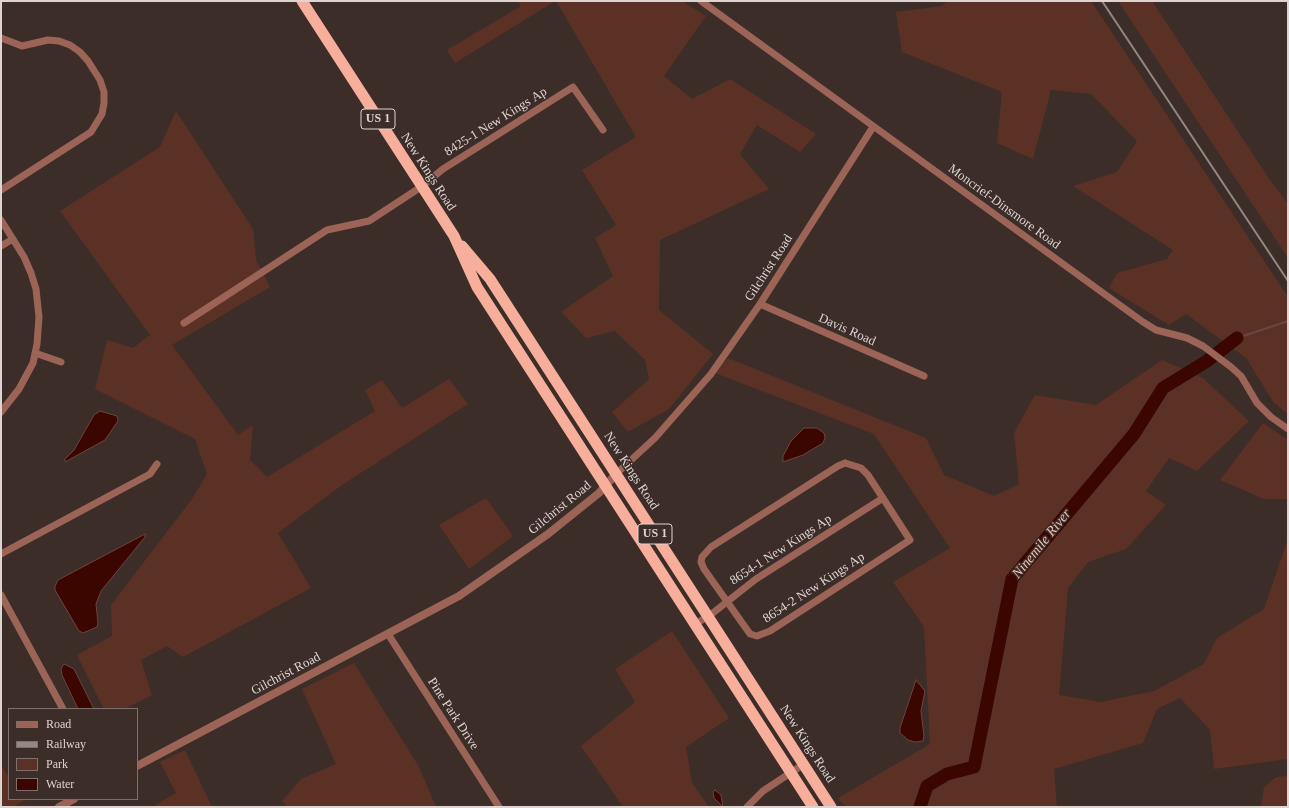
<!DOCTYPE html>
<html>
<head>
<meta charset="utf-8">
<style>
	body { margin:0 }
	#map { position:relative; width:1289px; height:808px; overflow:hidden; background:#3c2d29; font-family:"Times New Roman",serif }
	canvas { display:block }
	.frame { position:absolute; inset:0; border:2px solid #ded4d2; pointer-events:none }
	.legend { position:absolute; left:8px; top:708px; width:130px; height:92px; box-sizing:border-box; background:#3c2d29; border:1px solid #7d706d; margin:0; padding:5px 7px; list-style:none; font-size:12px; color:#ded4d2 }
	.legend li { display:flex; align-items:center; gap:8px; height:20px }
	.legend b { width:20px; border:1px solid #7d706d }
</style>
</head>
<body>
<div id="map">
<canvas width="1289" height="808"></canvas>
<div class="frame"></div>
<ul class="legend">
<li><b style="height:5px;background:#9b6456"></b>Road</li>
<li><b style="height:5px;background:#948885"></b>Railway</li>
<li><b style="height:11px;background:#5b3126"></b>Park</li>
<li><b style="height:11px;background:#3c0600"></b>Water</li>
</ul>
</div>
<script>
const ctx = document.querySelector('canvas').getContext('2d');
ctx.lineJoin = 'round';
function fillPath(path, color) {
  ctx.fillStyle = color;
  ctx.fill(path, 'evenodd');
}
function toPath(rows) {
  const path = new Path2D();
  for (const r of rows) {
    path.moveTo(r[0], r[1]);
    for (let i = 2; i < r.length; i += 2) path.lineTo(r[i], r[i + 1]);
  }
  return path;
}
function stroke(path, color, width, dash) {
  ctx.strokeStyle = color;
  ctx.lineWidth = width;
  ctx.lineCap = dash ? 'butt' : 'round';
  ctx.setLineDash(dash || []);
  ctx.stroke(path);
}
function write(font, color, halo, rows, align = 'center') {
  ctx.font = font + ' "Times New Roman",serif';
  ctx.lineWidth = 3;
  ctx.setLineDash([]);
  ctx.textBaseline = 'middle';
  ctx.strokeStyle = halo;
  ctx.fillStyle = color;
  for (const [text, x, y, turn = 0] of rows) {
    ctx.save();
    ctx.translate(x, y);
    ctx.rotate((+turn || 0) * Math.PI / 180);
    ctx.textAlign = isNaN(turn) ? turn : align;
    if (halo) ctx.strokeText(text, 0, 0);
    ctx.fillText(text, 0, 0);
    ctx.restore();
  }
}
fillPath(toPath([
	[518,1,555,1,455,63,447,50,521,6],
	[556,1,682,1,706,16,664,76,692,99,730,79,816,134,800,152,757,125,740,154,769,189,660,240,659,310,713,354,669,409,628,432,612,412,649,379,645,360,615,331,586,338,561,312,613,276,595,238,616,225,582,170,636,137],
	[947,1,1091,1,1288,297,1288,414,1274,403,1246,358,1186,314,1169,325,1109,288,1117,273,1167,259,1173,250,1073,186,1117,172,1137,141,1091,94,1051,90,1033,159,997,143,1002,92,902,52,896,12,942,6],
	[1118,1,1152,1,1268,177,1288,204,1288,258],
	[176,111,253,229,256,260,270,287,172,345,238,435,253,425,250,460,267,477,375,411,365,390,382,380,402,408,449,379,468,404,342,485,278,533,311,588,183,657,167,646,141,660,152,695,124,709,104,709,77,655,112,636,111,605,192,499,207,474,195,439,95,389,107,340,133,348,150,335,60,211,160,147],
	[728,358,926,438,944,475,994,496,1019,484,1014,433,1035,395,1096,405,1162,360,1203,378,1249,421,1197,471,1169,458,1146,491,1166,505,1126,549,1088,562,1068,588,1059,695,1101,702,1154,691,1204,664,1217,638,1264,609,1288,539,1288,759,1214,769,1210,730,1180,698,1157,709,1143,743,1054,769,1057,807,846,807,838,798,930,744,924,627,893,582,950,548,874,434,715,373],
	[1263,423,1288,440,1288,499,1264,499,1220,480],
	[486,498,513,536,469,569,439,525],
	[672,631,729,718,686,747,692,783,709,807,623,807,581,746,635,702,615,669],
	[354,663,418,765,436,807,287,807,282,801,301,779,336,764,302,689],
	[185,750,212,807,156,807,155,805,176,793,160,762],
	[1,765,9,777,9,799,25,800,12,807,1,807],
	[1288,776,1288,806,1261,807,1264,787,1276,777]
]), '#5b3126');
const water = toPath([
	[100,411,117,416,118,421,105,440,65,462,65,459,74,450,94,415,100,411],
	[804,428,817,428,824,433,825,438,823,443,803,455,783,462,783,456,791,441,804,428],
	[145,534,145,537,101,591,96,604,98,623,97,627,83,633,79,631,55,590,55,586,58,580,145,534],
	[64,664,74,669,94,709,78,709,62,675,61,669,64,664],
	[916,680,925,691,921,711,924,736,923,741,915,742,908,740,900,733,900,728,916,680],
	[715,790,721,795,723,807,714,798,713,792,715,790]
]);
fillPath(water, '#3c0600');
stroke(water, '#6d443f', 1);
stroke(toPath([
	[1237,338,1288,321]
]), '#6d443f', 2);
stroke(toPath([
	[920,807,927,786,947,774,974,767,1012,579,1134,434,1163,388,1207,361,1237,338]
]), '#3c0600', 13);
stroke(toPath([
	[701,1,1143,322,1156,330,1187,338,1203,346,1231,367,1241,376,1257,403,1271,417,1288,429],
	[1,38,22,46,48,40,59,41,70,45,80,52,88,61,100,80,104,92,104,103,102,114,91,132,1,190],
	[1,220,24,257,31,273,36,289,39,317,37,344,33,363,19,389,1,412],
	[1,246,13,239],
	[760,304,924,376],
	[184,323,327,230,369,221,421,187,443,169,573,87,603,130],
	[35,353,61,362],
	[845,463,861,468,868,475,910,540,770,631,757,636,750,634,704,569,701,562,702,557,711,547,838,466,845,463],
	[616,474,655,438,711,374,760,304,873,127],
	[1,554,150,474,157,464],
	[1,595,63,709],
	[695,624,709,616,756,579,883,498],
	[388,634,499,807],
	[747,807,763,791,804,764]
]), '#9b6456', 7);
stroke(toPath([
	[137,766,459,596,548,534,599,493,616,474],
	[59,807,74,799]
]), '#9b6456', 8);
stroke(toPath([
	[302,1,454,236,477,287,813,807],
	[462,246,490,279,831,807]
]), '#f7af9c', 11);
stroke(toPath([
	[1102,1,1288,281]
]), '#948885', 2);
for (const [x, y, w] of [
	[378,119,34],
	[655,534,34]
]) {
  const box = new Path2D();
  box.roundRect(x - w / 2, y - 10, w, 20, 3);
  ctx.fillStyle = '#3c2d29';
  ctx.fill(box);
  stroke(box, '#ded4d2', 1);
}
write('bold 12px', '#ded4d2', null, [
	["US 1",378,119],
	["US 1",655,534]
]);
write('13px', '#ded4d2', '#3c2d29', [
	["8425-1 New Kings Ap",496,122,-32],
	["New Kings Road",428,172,57],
	["Moncrief-Dinsmore Road",1004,207,36],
	["Gilchrist Road",769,268,-57],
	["Davis Road",847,330,24],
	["New Kings Road",631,471,57],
	["Gilchrist Road",560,508,-39],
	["8654-1 New Kings Ap",781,550,-33],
	["8654-2 New Kings Ap",814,588,-33],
	["Gilchrist Road",286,674,-28],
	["Pine Park Drive",453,714,57],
	["New Kings Road",807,744,57]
]);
write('italic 14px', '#f2c4b8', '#3c2d29', [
	["Ninemile River",1042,544,-51]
]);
</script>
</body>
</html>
